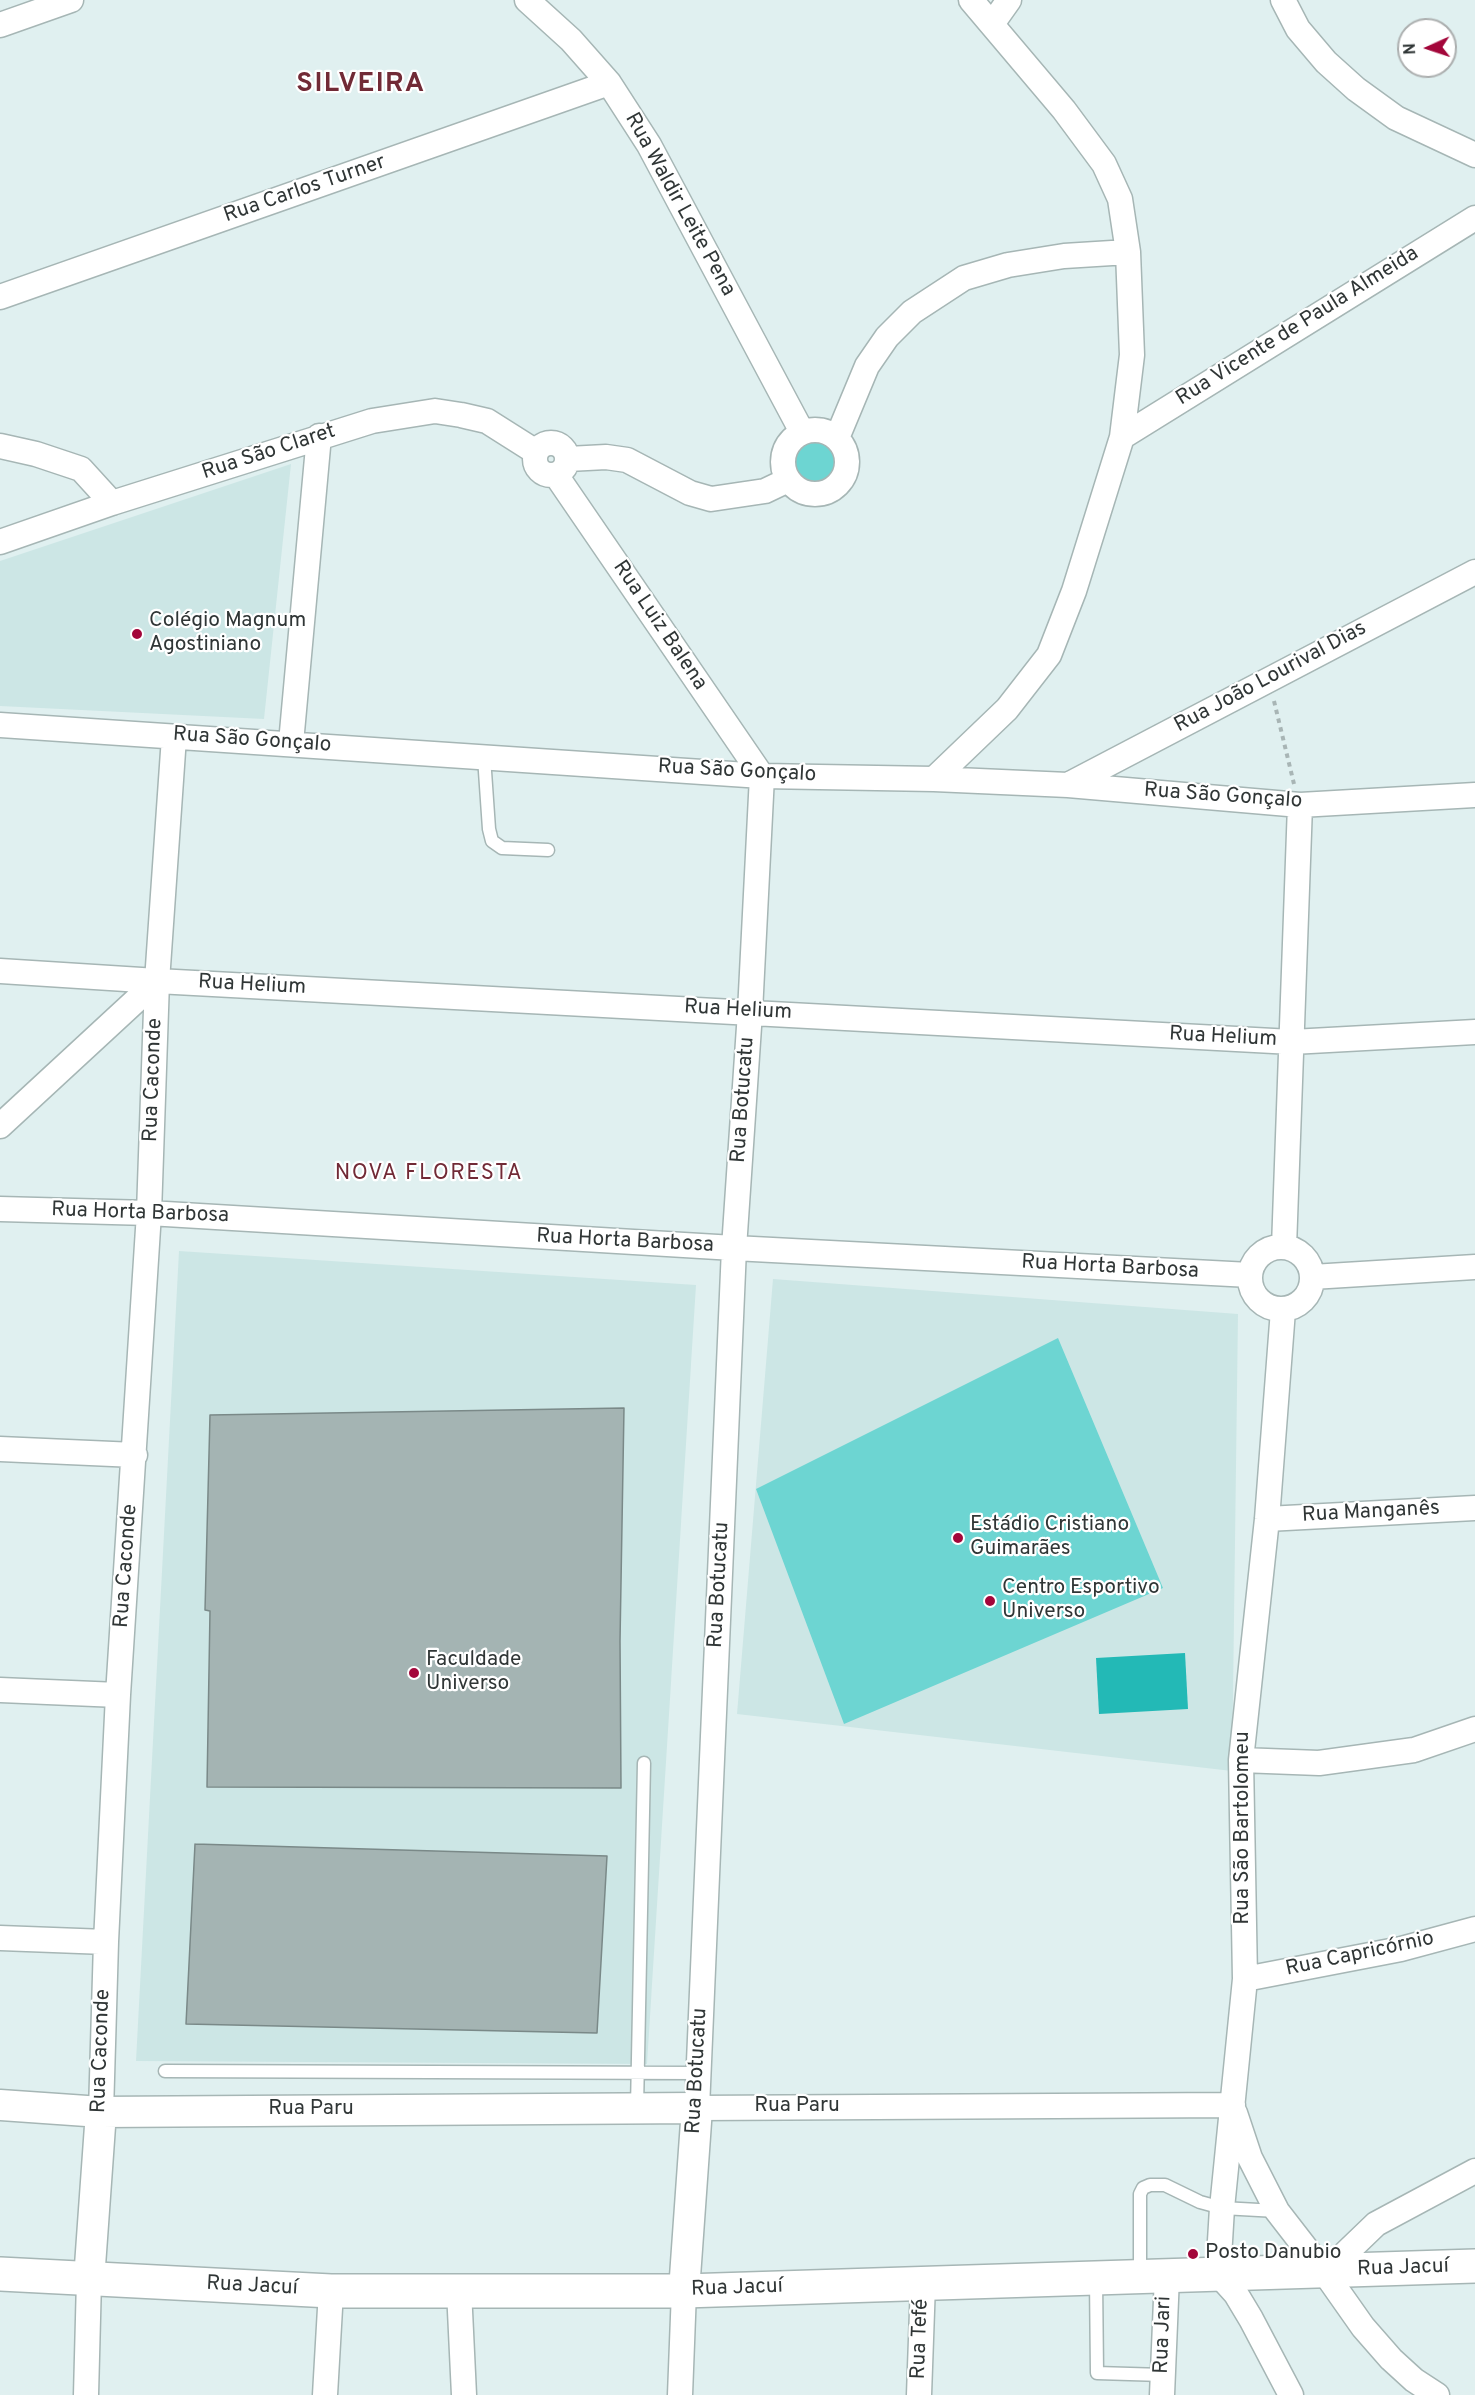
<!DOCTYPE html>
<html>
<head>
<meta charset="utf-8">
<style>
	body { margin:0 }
	#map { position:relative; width:1475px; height:2395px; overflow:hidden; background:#e0f0f0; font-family:Overpass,sans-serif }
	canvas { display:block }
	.north { position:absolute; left:1397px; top:18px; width:60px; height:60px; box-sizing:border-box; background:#fff; border:2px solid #acafaf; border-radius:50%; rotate:267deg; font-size:16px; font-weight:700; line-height:24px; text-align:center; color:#303636 }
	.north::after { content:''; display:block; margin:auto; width:21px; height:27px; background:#a3063a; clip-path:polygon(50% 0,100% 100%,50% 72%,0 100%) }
</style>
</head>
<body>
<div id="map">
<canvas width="1475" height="2395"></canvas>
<div class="north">N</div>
</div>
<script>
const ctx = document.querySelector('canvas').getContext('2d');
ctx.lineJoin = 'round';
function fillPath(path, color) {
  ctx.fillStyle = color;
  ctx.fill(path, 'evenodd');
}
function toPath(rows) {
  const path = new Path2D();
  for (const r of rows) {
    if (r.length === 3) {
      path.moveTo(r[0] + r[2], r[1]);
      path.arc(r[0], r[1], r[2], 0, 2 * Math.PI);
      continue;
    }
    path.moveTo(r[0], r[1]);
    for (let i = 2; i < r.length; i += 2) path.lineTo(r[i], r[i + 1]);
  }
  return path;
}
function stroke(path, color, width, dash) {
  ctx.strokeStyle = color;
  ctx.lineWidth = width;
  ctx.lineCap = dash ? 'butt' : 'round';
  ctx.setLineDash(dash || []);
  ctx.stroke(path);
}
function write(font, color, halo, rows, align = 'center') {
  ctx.font = font + ' Overpass,sans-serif';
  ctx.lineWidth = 4.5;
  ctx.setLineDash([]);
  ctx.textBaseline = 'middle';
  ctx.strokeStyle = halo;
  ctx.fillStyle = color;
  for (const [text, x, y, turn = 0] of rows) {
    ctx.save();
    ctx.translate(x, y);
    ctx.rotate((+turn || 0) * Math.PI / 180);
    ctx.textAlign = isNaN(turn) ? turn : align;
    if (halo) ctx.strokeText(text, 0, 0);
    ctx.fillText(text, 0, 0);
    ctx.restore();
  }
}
fillPath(toPath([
	[291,464,264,719,0,706,0,561],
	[179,1251,696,1285,647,2064,136,2061],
	[773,1279,1238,1314,1232,1771,737,1714]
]), '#cce6e5');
fillPath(toPath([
	[815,462,24],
	[1058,1338,1163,1588,844,1724,756,1489]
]), '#6dd5d2');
fillPath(toPath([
	[1185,1653,1188,1709,1099,1714,1096,1658]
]), '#23b9b6');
const building = toPath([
	[624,1408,620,1641,621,1788,207,1787,210,1611,205,1610,210,1415,624,1408],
	[195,1844,607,1856,597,2033,186,2024,195,1844]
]);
fillPath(building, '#a4b4b3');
stroke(building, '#7a8988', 1.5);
const service = toPath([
	[484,757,489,829,492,841,502,848,548,850],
	[165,2071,698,2073],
	[637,2107,644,1763],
	[1140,2274,1140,2194,1143,2188,1150,2185,1165,2185,1200,2202,1222,2208,1277,2211],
	[1096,2279,1097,2373,1163,2375]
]);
const minor = toPath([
	[527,0,571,40,609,83,649,145,802,432],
	[1283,0,1298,29,1326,62,1356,89,1396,118,1475,155],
	[992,24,1009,0],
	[0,25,71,0],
	[0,297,609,83],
	[815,462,32],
	[1122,437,1475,218],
	[837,438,867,366,887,337,912,312,964,278,1008,265,1064,256,1128,252],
	[551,459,16],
	[0,446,36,454,81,469,112,503],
	[568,459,606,457,627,460,690,493,711,499,765,491,788,480],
	[556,475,762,776],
	[0,542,112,503,372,421,435,411,461,415,487,421,536,452],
	[0,725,762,776,934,779,1068,785,1300,805,1475,795],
	[291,743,319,436],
	[762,776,750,1012,734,1248,697,2108,1233,2105],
	[934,779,1007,709,1049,655,1074,591,1122,437,1132,355,1128,252,1120,199,1104,164,1064,110,971,0],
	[1068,785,1475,572],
	[0,971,157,981,1292,1042,1475,1032],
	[0,1126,157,981],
	[0,1209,149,1213,734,1248,1250,1275],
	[1281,1278,31],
	[1284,1247,1300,805],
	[1312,1277,1475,1267],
	[1283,1310,1267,1519,1241,1760,1245,1979,1222,2208,1218,2274,1236,2294,1251,2319,1291,2395],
	[0,1449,135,1455],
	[1267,1519,1475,1508],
	[0,1690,118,1695],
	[1241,1760,1319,1763,1414,1750,1475,1729],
	[0,1938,106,1942],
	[1245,1979,1401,1949,1475,1929],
	[101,2112,106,1942,118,1695,149,1213,157,981,174,737],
	[1235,2113,1250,2158,1277,2211,1325,2273,1363,2327,1391,2359,1414,2380,1437,2395],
	[1325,2273,1376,2224,1475,2171],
	[459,2290,464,2395],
	[86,2395,89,2280],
	[325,2395,331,2291],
	[680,2395,684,2291],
	[919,2395,923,2283],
	[1162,2395,1167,2276]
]);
const tertiary = toPath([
	[0,2105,101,2112,697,2108,684,2291],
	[89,2280,101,2112]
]);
const secondary = toPath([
	[0,2274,331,2291,684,2291,1475,2266]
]);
stroke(service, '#a6b6b5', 15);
stroke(minor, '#a6b6b5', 27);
stroke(tertiary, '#a6b6b5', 33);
stroke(secondary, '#a6b6b5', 36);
stroke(toPath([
	[1274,701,1294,784]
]), '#a8b5b5', 4, [4.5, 4.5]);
stroke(service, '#fff', 12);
stroke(minor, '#fff', 24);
stroke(tertiary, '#fff', 30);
stroke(secondary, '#fff', 33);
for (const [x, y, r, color] of [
	[137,634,6,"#a3063a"],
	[958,1538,6,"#a3063a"],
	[990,1601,6,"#a3063a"],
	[414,1673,6,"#a3063a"],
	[1193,2254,6,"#a3063a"]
]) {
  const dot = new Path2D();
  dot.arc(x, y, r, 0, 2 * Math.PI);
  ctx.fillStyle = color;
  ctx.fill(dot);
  stroke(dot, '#fff', 2);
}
write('21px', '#303636', '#fff', [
	["Rua Carlos Turner",305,190,-19],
	["Rua Waldir Leite Pena",679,205,61],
	["Rua Vicente de Paula Almeida",1298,327,-32],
	["Rua São Claret",269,453,-18],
	["Rua Luiz Balena",659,626,56],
	["Rua João Lourival Dias",1271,678,-28],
	["Rua São Gonçalo",252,741,4],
	["Rua São Gonçalo",737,772,3],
	["Rua São Gonçalo",1223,797,4],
	["Rua Helium",252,986,3],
	["Rua Helium",738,1011,3],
	["Rua Helium",1223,1038,3],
	["Rua Caconde",154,1080,-88],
	["Rua Botucatu",744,1100,-86],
	["Rua Horta Barbosa",140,1214,2],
	["Rua Horta Barbosa",625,1242,3],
	["Rua Horta Barbosa",1110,1268,3],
	["Rua Manganês",1371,1513,-3],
	["Rua Caconde",127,1566,-86],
	["Rua Botucatu",720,1585,-87],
	["Rua São Bartolomeu",1244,1828,-90],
	["Rua Capricórnio",1360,1955,-12],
	["Rua Caconde",102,2051,-88],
	["Rua Botucatu",698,2071,-87],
	["Rua Paru",797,2107],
	["Rua Paru",311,2110],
	["Rua Jacuí",1403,2269,-2],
	["Rua Jacuí",252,2287,3],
	["Rua Jacuí",737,2289,-2],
	["Rua Jari",1164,2335,-88],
	["Rua Tefé",921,2339,-88]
]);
write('21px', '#303636', '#fff', [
	["Colégio Magnum",149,622],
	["Agostiniano",149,646],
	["Estádio Cristiano",970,1526],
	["Guimarães",970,1550],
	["Centro Esportivo",1002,1589],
	["Universo",1002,1613],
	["Faculdade",426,1661],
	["Universo",426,1685],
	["Posto Danubio",1205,2254]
], 'left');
ctx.letterSpacing = '1.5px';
write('22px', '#712a36', '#fff', [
	["NOVA FLORESTA",429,1175]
]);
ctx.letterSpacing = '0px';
ctx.letterSpacing = '1.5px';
write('bold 27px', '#712a36', '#fff', [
	["SILVEIRA",361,86]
]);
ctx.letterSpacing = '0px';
</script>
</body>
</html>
